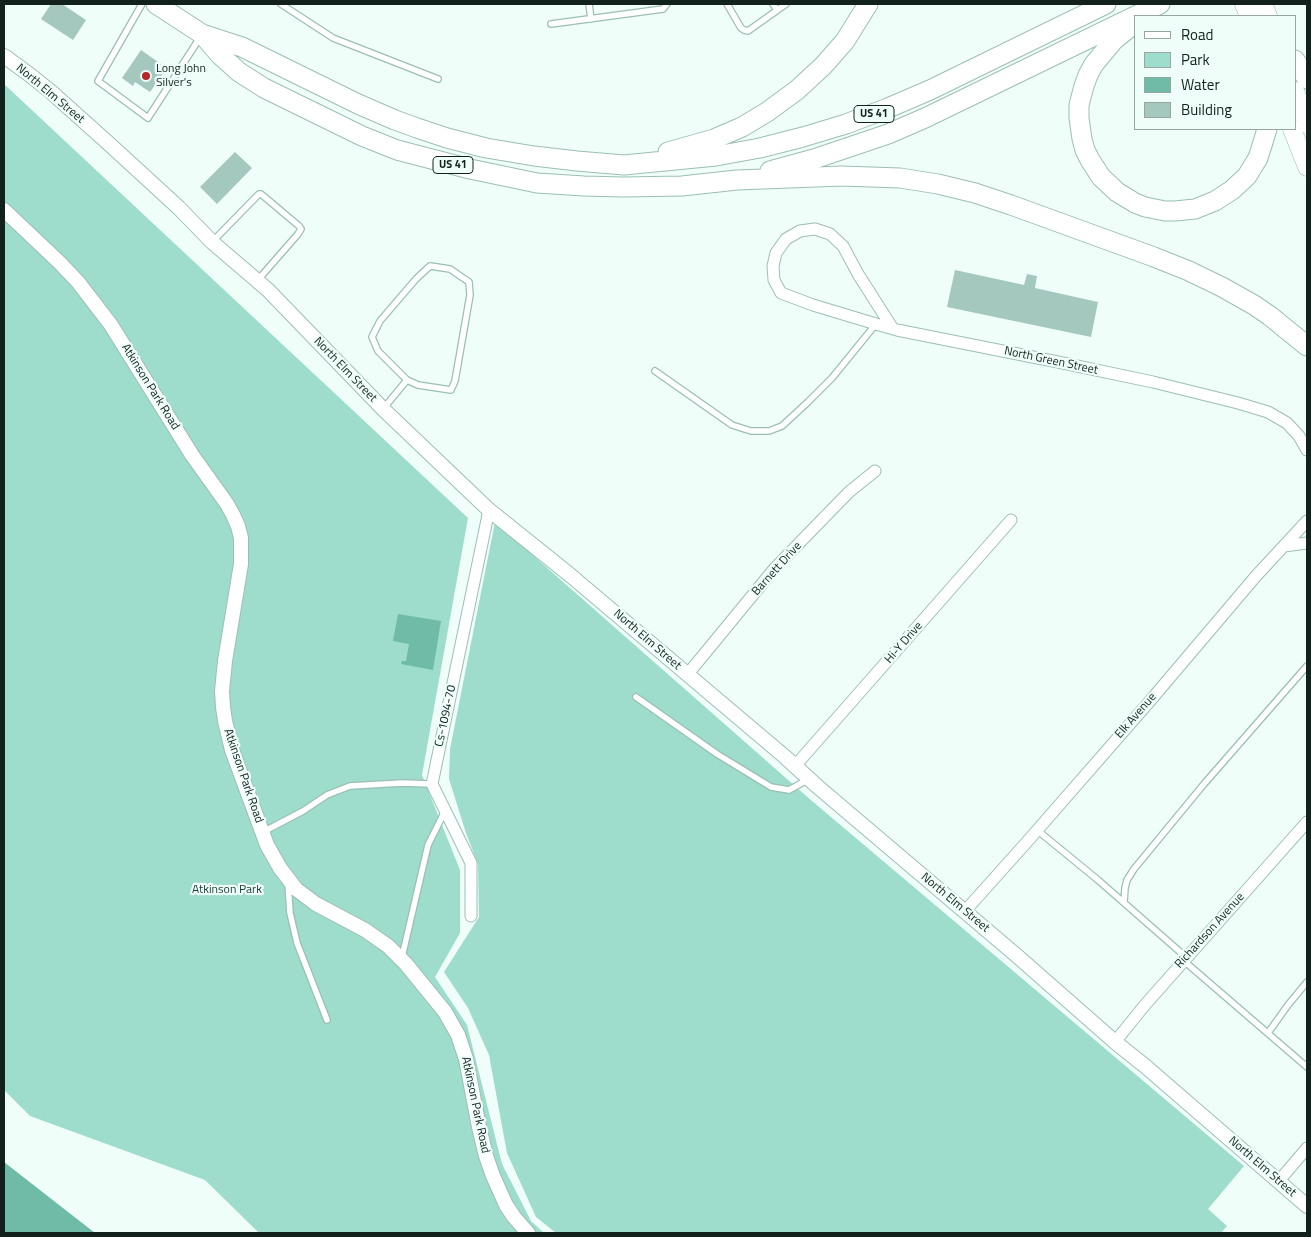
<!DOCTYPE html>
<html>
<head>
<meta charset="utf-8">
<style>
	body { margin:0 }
	#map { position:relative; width:1311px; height:1237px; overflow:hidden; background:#effef9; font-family:"Titillium Web",sans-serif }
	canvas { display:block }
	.frame { position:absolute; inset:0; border:5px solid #13211d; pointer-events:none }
	.legend { position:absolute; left:1134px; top:15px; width:162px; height:115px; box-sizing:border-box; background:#effef9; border:1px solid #97a6a1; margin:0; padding:6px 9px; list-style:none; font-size:15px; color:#13211d }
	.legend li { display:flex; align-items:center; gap:10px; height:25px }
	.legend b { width:25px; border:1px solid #97a6a1 }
</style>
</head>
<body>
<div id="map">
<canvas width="1311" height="1237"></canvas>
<div class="frame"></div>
<ul class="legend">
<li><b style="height:6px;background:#fff"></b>Road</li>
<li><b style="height:14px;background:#9edccb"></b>Park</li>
<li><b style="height:14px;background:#70bba8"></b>Water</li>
<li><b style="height:14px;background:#a4c8be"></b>Building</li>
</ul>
</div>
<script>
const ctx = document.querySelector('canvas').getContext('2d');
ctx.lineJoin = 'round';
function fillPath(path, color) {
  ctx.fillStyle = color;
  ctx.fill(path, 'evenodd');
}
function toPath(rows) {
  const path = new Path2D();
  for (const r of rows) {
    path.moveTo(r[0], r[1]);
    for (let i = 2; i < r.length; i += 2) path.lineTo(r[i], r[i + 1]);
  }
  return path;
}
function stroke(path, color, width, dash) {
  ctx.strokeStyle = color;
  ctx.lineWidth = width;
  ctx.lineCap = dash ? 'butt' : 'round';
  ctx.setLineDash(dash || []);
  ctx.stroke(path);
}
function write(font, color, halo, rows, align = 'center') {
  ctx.font = font + ' "Titillium Web",sans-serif';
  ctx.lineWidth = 4.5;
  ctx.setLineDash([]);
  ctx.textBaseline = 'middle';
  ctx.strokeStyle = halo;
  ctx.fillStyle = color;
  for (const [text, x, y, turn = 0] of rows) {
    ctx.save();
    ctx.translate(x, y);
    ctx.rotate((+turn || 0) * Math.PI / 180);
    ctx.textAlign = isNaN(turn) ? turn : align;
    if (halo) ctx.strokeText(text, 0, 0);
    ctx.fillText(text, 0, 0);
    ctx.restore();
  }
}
fillPath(toPath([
	[4,84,468,518,422,775,460,870,460,933,435,977,467,1025,502,1164,531,1221,544,1233,259,1233,205,1180,30,1116,4,1090],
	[495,522,812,801,1244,1166,1208,1209,1227,1226,1221,1233,556,1233,536,1217,507,1153,489,1055,468,1008,444,972,479,917,478,864,466,833,449,779,450,749]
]), '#9edccb');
fillPath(toPath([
	[398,614,441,621,433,670,401,664,402,661,406,661,409,644,393,641],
	[4,1162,95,1233,4,1233]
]), '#70bba8');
fillPath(toPath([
	[51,4,62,4,86,20,73,40,41,19],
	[141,50,161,64,158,67,164,72,150,92,135,82,133,86,122,78],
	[235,152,252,168,217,204,200,187],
	[955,270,1024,285,1027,274,1037,276,1035,288,1098,302,1091,337,947,307]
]), '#a4c8be');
const service = toPath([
	[142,4,98,81,148,118,201,36],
	[281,4,333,38,438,79],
	[589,4,591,19],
	[727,4,741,28,744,30,748,31,786,4],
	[773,4,777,10],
	[551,24,663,9,667,4],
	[212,242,259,194,261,194,299,226,301,229,298,234,257,281],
	[655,371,732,425,751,431,769,431,782,426,808,402,832,378,876,324],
	[383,409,407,380,418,385,451,390,455,381,470,295,469,282,450,269,430,266,416,279,380,321,372,337,378,351,407,380],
	[636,697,717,754,771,787,789,790,809,779],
	[1037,830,1098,880,1187,958],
	[263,832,303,811,327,795,350,786,402,783,432,784],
	[288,884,290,913,297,943,327,1020],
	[1124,902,1125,888,1127,880,1134,869,1204,784,1307,666],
	[402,957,428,845,445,811],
	[1184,961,1307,1067],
	[1268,1033,1288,1005,1307,982]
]);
const minor = toPath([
	[893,329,858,274,843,246,830,234,815,229,800,231,786,239,776,253,773,266,774,280,781,293,813,305,876,324,897,330,1058,362,1153,382,1238,403,1268,412,1287,423,1299,436,1307,450],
	[1284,546,1307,543],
	[687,675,775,568,849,492,875,471],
	[795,766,1011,520],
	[965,911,1026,843,1150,701,1256,576,1307,521],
	[471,916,471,863,432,784,489,510],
	[1115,1042,1144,1006,1307,822],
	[1278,1182,1307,1148]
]);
const tertiary = toPath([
	[4,56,30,75,50,91,107,142,179,208,212,242,268,290,383,409,489,510,570,575,784,756,818,787,1016,955,1115,1042,1145,1066,1307,1206],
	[4,210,60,263,78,282,111,325,192,455,227,504,233,515,238,526,241,538,241,564,225,661,222,691,223,707,225,721,232,750,267,845,280,868,296,889,316,904,365,930,388,946,406,964,445,1012,458,1035,466,1059,479,1127,486,1156,493,1176,506,1205,514,1217,528,1233]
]);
const primary = toPath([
	[1244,4,1249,16],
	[1263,4,1268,16],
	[1295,91,1307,124],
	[1292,129,1307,167]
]);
const trunk = toPath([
	[156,4,202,34,242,47,358,104,395,120,417,128,447,138,486,148,534,156,577,161,624,165,716,156,760,148,803,137,846,124,888,108,930,90,1106,4],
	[1130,27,1114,40,1094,64,1088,75,1084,86,1079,105,1079,118,1082,139,1085,150,1090,160,1101,177,1117,192,1135,203,1145,207,1165,211,1175,211,1195,209,1215,201,1232,190,1247,176,1258,158,1264,139,1267,129],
	[202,34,220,55,239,72,264,88,362,136,397,150,470,169,537,183,584,186,623,187,682,186,737,180,842,176,900,178,938,184,975,193,1011,205,1154,257,1189,271,1222,287,1254,305,1270,316,1307,346],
	[1295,60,1307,79],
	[668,152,714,139,742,127,767,112,797,90,823,66,845,41,868,4],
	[770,171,814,159,888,134,925,118,1160,4]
]);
stroke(service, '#9bbfb4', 8);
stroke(minor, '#9bbfb4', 13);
stroke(tertiary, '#9bbfb4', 16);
stroke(primary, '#9bbfb4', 19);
stroke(trunk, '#9bbfb4', 21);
stroke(service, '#fff', 5.5);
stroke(minor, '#fff', 11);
stroke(tertiary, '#fff', 14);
stroke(primary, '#fff', 18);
stroke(trunk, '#fff', 19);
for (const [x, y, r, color] of [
	[146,76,5,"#b62628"]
]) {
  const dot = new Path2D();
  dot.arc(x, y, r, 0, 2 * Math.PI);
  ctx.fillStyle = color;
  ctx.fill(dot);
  stroke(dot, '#effef9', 2);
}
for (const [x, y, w] of [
	[874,114,40],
	[453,165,40]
]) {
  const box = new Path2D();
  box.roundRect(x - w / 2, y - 8.5, w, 17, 4);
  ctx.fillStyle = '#effef9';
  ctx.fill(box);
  stroke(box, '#13211d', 1);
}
write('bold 11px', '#13211d', null, [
	["US 41",874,114],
	["US 41",453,165]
]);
write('12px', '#13211d', '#effef9', [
	["Long John",156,69],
	["Silver's",156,83]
], 'left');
write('12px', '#13211d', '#effef9', [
	["North Elm Street",50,94,40],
	["North Green Street",1051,361,12],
	["North Elm Street",345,370,46],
	["Atkinson Park Road",150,387,58],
	["Barnett Drive",777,569,-48],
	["North Elm Street",647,640,41],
	["Hi-Y Drive",904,643,-49],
	["Cs-1094-70",446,716,-78],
	["Elk Avenue",1136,716,-49],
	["Atkinson Park Road",243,776,71],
	["North Elm Street",955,903,40],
	["Richardson Avenue",1210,931,-48],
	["Atkinson Park Road",475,1105,78],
	["North Elm Street",1262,1167,41]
]);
write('12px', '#193c34', '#effef9', [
	["Atkinson Park",227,890]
]);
</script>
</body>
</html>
